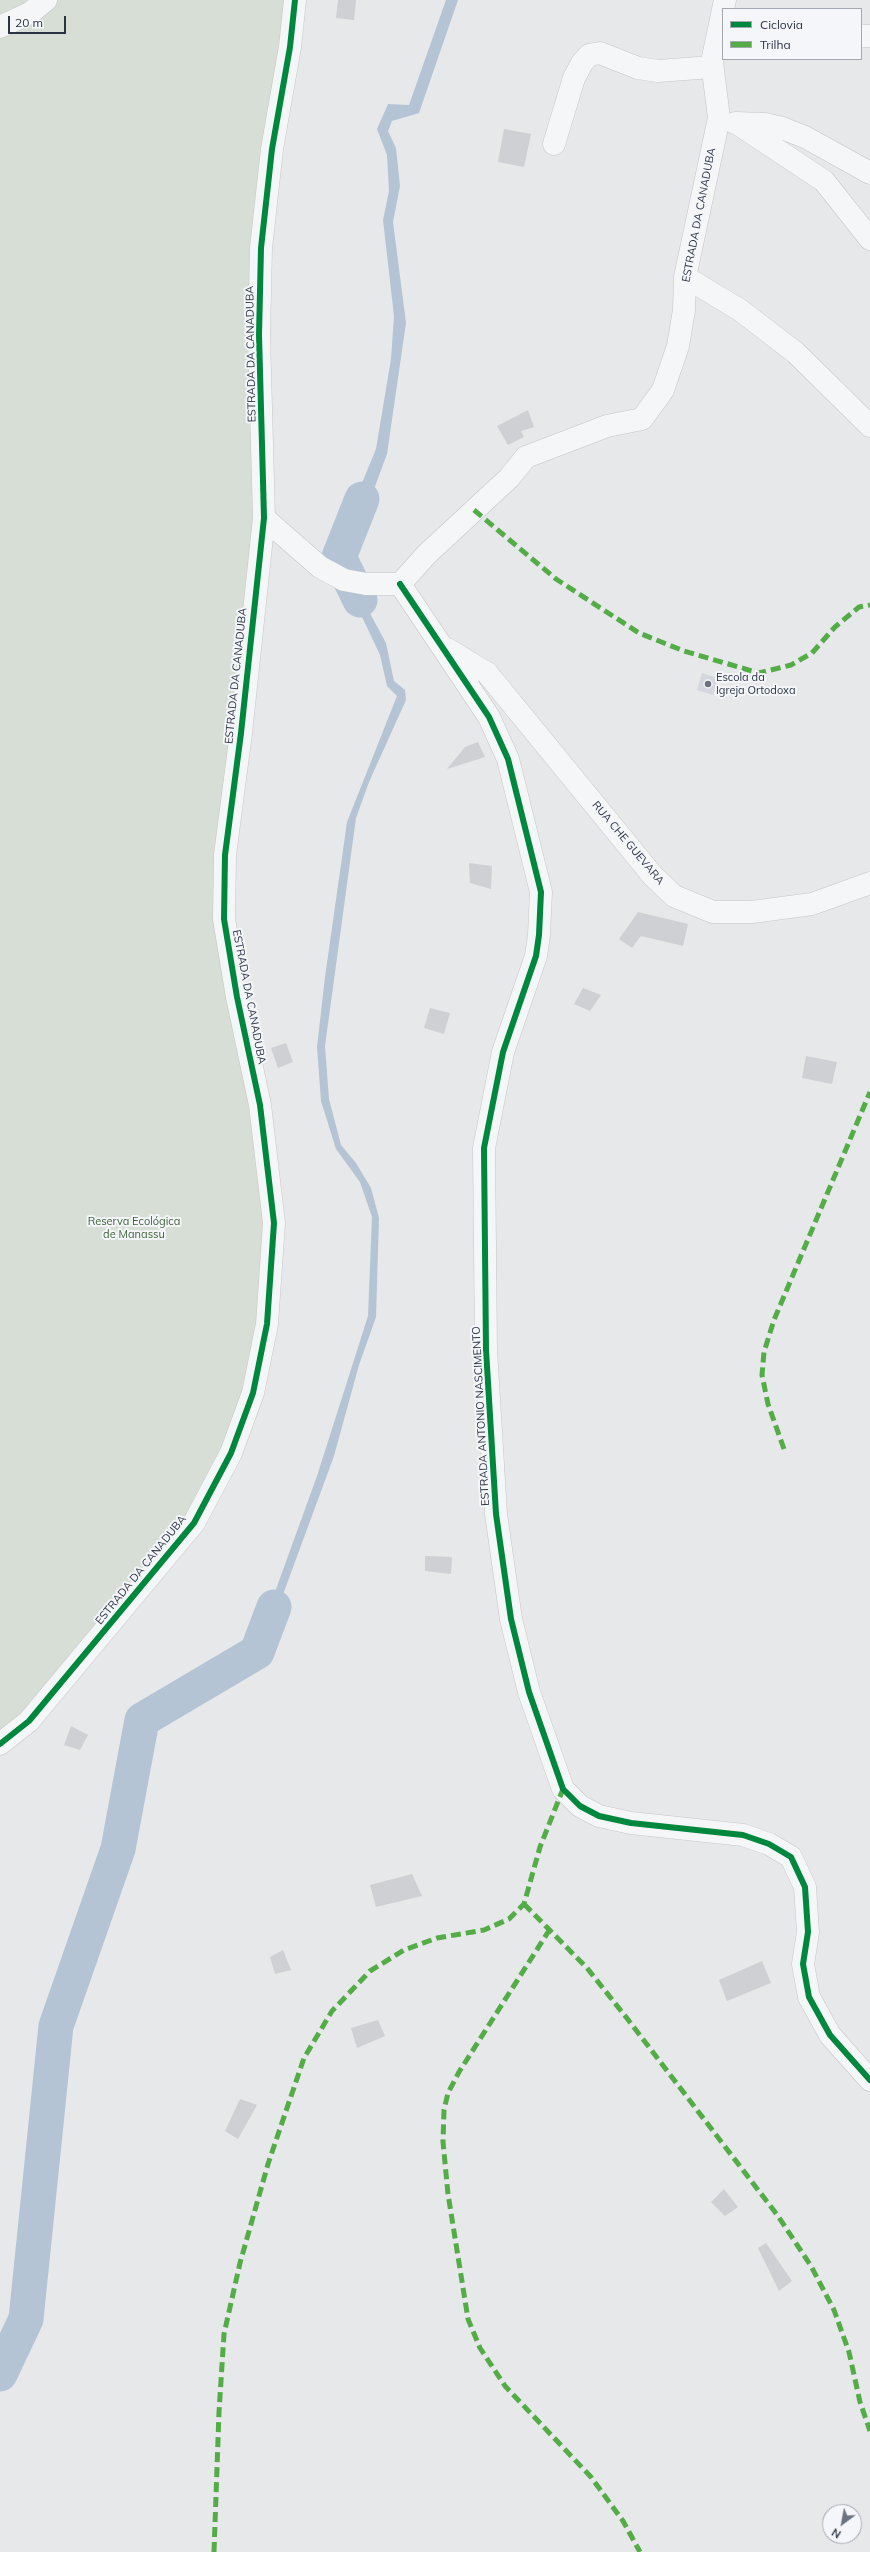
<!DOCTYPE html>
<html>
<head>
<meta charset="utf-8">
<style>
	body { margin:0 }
	#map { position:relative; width:870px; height:2552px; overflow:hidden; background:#e6e8ea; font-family:Mulish,sans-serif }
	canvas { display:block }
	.legend { position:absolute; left:722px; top:8px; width:140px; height:52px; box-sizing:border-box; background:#f4f6f9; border:1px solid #a4a8b1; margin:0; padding:5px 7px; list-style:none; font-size:12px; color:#2b3445 }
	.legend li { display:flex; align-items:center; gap:8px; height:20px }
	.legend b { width:20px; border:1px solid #a4a8b1 }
	.north { position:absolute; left:822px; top:2504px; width:40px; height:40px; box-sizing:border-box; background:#f4f6f9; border:1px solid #a4a8b1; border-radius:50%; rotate:212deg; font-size:11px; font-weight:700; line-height:16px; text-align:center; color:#2b3445 }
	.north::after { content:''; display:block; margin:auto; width:14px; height:18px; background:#6c737f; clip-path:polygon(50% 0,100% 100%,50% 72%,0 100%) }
	.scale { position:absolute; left:8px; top:16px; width:58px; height:18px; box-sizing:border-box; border:2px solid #2b3445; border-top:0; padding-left:5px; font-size:12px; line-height:14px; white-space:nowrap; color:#2b3445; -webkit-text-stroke:3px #f4f6f9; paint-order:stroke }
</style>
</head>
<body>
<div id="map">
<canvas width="870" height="2552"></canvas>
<ul class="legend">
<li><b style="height:5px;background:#00873e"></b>Ciclovia</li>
<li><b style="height:5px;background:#54ac47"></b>Trilha</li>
</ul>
<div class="north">N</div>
<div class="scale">20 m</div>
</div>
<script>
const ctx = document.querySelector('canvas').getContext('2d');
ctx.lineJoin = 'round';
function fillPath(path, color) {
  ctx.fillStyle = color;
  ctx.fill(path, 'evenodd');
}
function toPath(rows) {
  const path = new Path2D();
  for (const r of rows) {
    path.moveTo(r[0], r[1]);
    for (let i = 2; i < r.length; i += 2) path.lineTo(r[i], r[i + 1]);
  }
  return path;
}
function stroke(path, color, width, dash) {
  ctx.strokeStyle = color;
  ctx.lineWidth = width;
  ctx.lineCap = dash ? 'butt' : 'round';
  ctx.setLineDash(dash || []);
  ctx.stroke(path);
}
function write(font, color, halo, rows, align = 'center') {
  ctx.font = font + ' Mulish,sans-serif';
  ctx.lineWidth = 4;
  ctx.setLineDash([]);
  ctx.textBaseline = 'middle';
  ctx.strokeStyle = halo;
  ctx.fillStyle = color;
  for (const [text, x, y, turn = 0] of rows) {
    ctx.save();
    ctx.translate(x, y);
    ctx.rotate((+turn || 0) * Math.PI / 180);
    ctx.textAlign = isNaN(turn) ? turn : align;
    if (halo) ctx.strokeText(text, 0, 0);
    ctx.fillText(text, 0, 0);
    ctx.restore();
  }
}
fillPath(toPath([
	[702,673,718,678,713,695,697,690]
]), '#d4d7dd');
fillPath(toPath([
	[0,0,289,0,267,146,260,520,220,847,270,1228,247,1394,189,1519,22,1714,0,1733]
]), '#d6ded6');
fillPath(toPath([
	[446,0,458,0,419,113,392,121,388,131,396,148,400,186,393,222,406,323,387,454,352,548,338,541,376,449,391,359,394,316,383,220,389,191,387,155,377,129,388,104,409,105],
	[333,550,346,561,358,591,386,643,394,681,405,690,406,700,369,782,356,818,325,1046,329,1099,341,1145,356,1163,371,1188,379,1218,376,1317,359,1365,334,1456,260,1657,254,1650,317,1476,368,1316,372,1217,360,1182,336,1149,321,1101,317,1047,325,977,347,822,397,696,387,686,380,655,339,568]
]), '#b4c4d5');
stroke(toPath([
	[360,600,339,557,362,499],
	[0,2374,26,2319,56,2026,118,1849,142,1720,257,1652,274,1607]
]), '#b4c4d5', 35);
fillPath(toPath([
	[338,0,356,0,354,20,336,18],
	[504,129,531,134,524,167,498,162],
	[528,410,534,427,521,431,524,437,508,445,497,426],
	[478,742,485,757,447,769,465,747],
	[469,863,492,866,491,889,470,883],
	[638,912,688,924,683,946,641,936,632,948,619,939],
	[583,988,601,995,590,1011,574,1004],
	[430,1008,450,1013,444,1034,424,1028],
	[286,1043,293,1062,278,1068,271,1048],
	[806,1056,837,1062,832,1084,802,1078],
	[425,1556,452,1557,451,1574,425,1571],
	[71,1726,88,1735,80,1750,64,1745],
	[412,1874,422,1896,376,1907,370,1885],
	[283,1950,291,1970,275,1974,270,1957],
	[762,1961,771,1983,727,2001,719,1980],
	[378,2020,385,2036,357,2048,351,2028],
	[240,2099,257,2105,238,2139,225,2131],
	[724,2189,738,2207,725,2216,711,2202],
	[766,2243,792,2281,779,2291,758,2248]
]), '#ced0d3');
const minor = toPath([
	[0,27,30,13,46,0],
	[861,36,870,36],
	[735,123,765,124,782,128,805,137,870,173],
	[738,124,824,181,870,239],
	[554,144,574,78,582,63,589,55,600,53,638,68,658,71,712,67],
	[685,277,740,310,796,353,870,426],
	[264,518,320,567,344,580,366,584,400,584,427,554,509,478,526,457,607,426,642,419,663,390,678,346,684,310,685,277,719,118,712,62,725,0],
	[400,584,489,717,508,759,541,892,539,935,536,956,503,1052,484,1148,486,1350,496,1514,511,1619,529,1692,563,1789,580,1806,599,1816,631,1823,743,1835,769,1844,791,1857,805,1887,808,1932,803,1964,809,1997,830,2035,870,2080],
	[447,649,487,673,653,876,674,896,713,912,752,912,812,904,870,883],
	[0,1744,29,1721,194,1523,231,1453,253,1393,267,1324,274,1223,260,1105,237,997,224,919,225,855,241,733,264,518,259,335,261,248,272,149,290,47,295,0]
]);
stroke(minor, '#c4c6c8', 23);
stroke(minor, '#f5f6f7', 22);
stroke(toPath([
	[474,510,556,579,639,633,684,651,759,673,791,665,812,653,835,627,859,607,870,605],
	[784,1449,768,1404,762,1375,764,1352,774,1320,870,1092],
	[524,1904,587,1968,626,2017,778,2216,811,2266,834,2310,849,2352,860,2402,870,2431],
	[550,1929,459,2072,448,2093,444,2110,443,2142,448,2194,468,2319,480,2348,505,2386,591,2477,623,2521,640,2552],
	[214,2552,219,2412,224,2334,240,2263,268,2164,304,2058,332,2011,370,1971,404,1950,437,1938,484,1930,509,1919,524,1904,540,1847,563,1789]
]), '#54ac47', 5, [10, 5]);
stroke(toPath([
	[400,584,489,717,508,759,541,892,539,935,536,956,503,1052,484,1148,486,1350,496,1514,511,1619,529,1692,563,1789,580,1806,599,1816,631,1823,743,1835,769,1844,791,1857,805,1887,808,1932,803,1964,809,1997,830,2035,870,2080],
	[0,1744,29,1721,194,1523,231,1453,253,1393,267,1324,274,1223,260,1105,237,997,224,919,225,855,241,733,264,518,259,335,261,248,272,149,290,47,295,0]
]), '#00873e', 6);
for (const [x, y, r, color] of [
	[708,684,4,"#6c737f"]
]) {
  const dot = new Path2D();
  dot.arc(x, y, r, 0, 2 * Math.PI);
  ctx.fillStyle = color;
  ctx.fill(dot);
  stroke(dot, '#f4f6f9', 1.5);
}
write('11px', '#2b3445', '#f4f6f9', [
	["ESTRADA DA CANADUBA",699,215,-79],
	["ESTRADA DA CANADUBA",251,354,-91],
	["ESTRADA DA CANADUBA",236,676,-84],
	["RUA CHE GUEVARA",628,843,50],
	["ESTRADA DA CANADUBA",249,997,79],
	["ESTRADA ANTONIO NASCIMENTO",481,1416,-93],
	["ESTRADA DA CANADUBA",141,1570,-51]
]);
write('11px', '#2b3445', '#f4f6f9', [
	["Escola da",716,678],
	["Igreja Ortodoxa",716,691]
], 'left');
write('11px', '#3f6138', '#f4f6f9', [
	["Reserva Ecológica",134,1222],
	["de Manassu",134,1235]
]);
</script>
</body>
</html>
